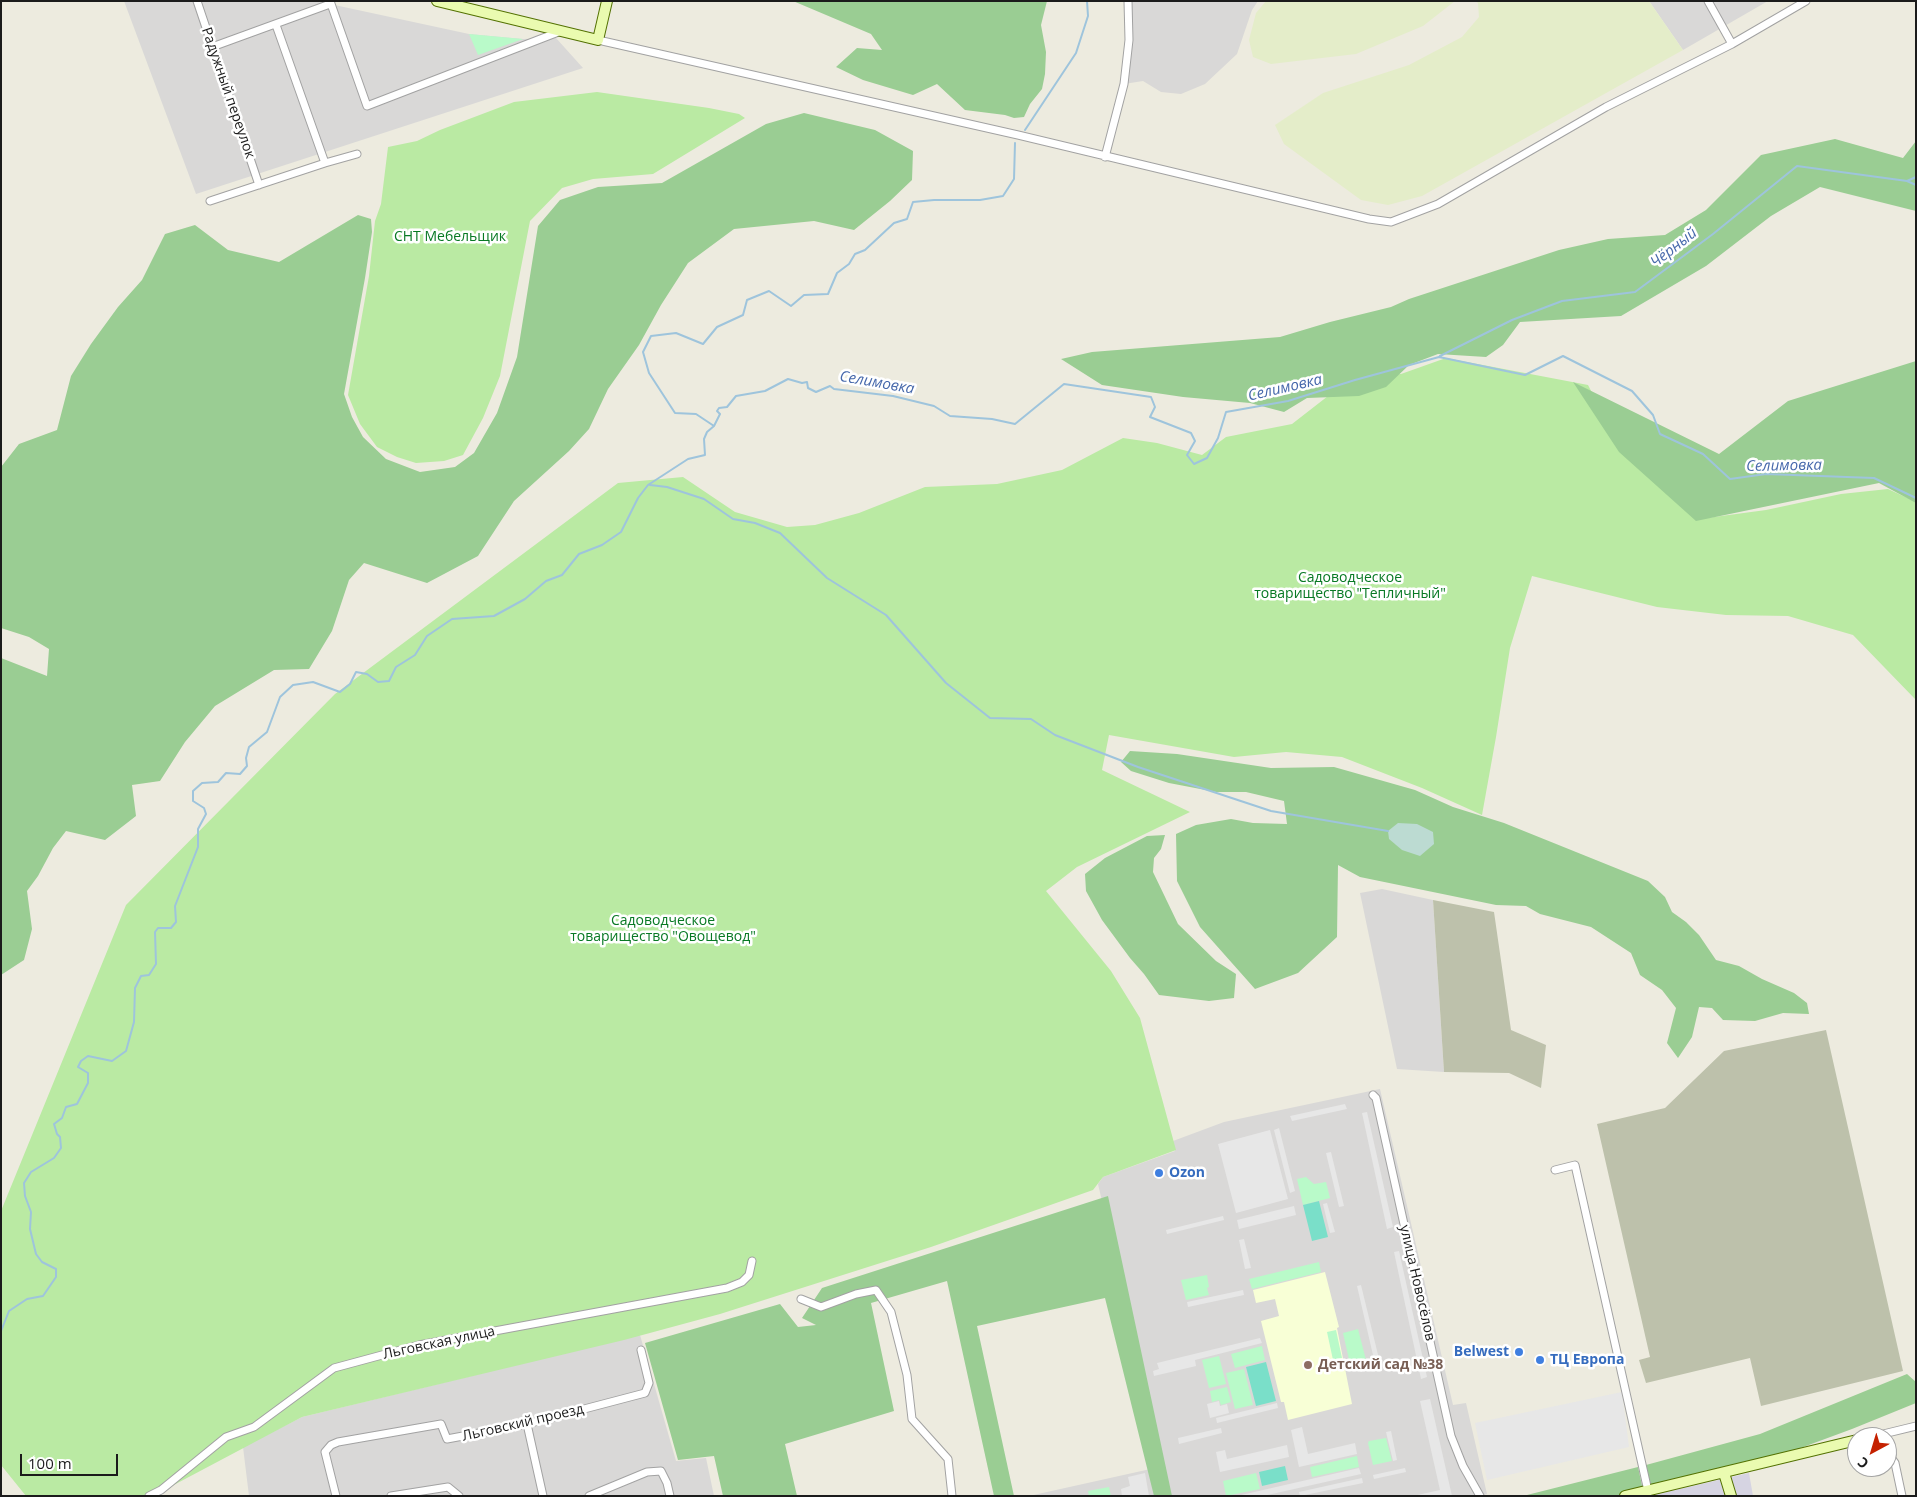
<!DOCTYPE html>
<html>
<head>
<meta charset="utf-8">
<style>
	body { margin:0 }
	#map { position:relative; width:1917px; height:1497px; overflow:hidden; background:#edebdf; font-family:"Open Sans",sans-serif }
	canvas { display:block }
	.frame { position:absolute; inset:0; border:2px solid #1b1b1b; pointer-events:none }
	.north { position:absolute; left:1847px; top:1427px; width:50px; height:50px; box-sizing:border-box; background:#fff; border:1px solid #a4a4a4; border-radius:50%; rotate:219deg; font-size:14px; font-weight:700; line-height:20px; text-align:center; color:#1b1b1b }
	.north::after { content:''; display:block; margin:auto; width:18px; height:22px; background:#c52100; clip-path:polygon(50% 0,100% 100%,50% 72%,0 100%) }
	.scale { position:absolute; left:20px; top:1454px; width:98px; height:22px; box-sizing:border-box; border:2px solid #1b1b1b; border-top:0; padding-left:6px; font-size:15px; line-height:18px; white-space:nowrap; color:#1b1b1b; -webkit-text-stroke:4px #fff; paint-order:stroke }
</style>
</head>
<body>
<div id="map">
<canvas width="1917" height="1497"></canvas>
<div class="frame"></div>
<div class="north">С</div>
<div class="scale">100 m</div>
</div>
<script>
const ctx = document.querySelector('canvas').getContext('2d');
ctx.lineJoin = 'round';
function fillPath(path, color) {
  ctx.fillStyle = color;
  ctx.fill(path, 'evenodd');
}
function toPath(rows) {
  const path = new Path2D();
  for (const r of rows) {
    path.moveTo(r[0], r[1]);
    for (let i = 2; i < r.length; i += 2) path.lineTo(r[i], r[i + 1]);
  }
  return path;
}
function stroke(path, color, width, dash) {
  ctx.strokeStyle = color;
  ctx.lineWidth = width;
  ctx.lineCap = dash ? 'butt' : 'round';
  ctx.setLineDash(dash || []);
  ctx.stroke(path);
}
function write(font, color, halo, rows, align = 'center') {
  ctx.font = font + ' "Open Sans",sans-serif';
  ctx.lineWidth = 5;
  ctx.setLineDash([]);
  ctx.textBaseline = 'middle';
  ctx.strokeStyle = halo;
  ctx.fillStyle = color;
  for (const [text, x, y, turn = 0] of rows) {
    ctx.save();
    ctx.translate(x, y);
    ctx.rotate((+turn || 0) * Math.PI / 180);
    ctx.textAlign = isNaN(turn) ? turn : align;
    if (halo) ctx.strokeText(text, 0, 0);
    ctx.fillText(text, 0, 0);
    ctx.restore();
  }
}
fillPath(toPath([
	[124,1,316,1,469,34,523,39,556,38,583,68,196,194],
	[1128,1,1258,1,1252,10,1237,54,1205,84,1181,94,1161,92,1143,81,1124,84],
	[1649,1,1768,1,1683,50],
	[1382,889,1433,900,1444,1072,1397,1069,1360,893],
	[1380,1089,1453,1405,1466,1403,1487,1494,1479,1496,1029,1496,1164,1466,1098,1184,1103,1177,1175,1151,1173,1141,1224,1122],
	[640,1335,676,1461,706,1458,714,1496,249,1496,243,1447,302,1417]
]), '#d9d8d7');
fillPath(toPath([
	[1325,1272,1339,1327,1337,1328,1352,1404,1288,1420,1284,1402,1281,1402,1261,1321,1279,1316,1275,1299,1256,1303,1253,1290]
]), '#f8ffd6');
fillPath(toPath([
	[1433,900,1494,912,1511,1030,1546,1045,1541,1088,1509,1073,1444,1072],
	[1826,1030,1903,1371,1761,1406,1750,1358,1646,1383,1639,1360,1650,1357,1597,1124,1665,1108,1724,1051]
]), '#bdc1ab');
fillPath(toPath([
	[1266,1,1455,1,1423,26,1356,54,1271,64,1253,57,1249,40,1256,13],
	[1475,1,1649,1,1683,50,1422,196,1388,205,1361,200,1284,144,1275,125,1323,93,1409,65,1462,37,1479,17,1478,3]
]), '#e4edc9');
fillPath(toPath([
	[597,92,709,108,739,114,745,118,653,174,593,179,562,188,530,221,500,376,483,418,463,455,444,461,416,463,397,457,377,447,360,424,348,395,369,276,375,221,381,204,388,147,417,141,440,130,514,102],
	[1446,358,1588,385,1623,453,1699,519,1766,510,1841,494,1888,489,1916,502,1916,700,1853,635,1788,616,1726,615,1657,607,1532,576,1510,648,1496,737,1482,815,1422,788,1342,757,1286,752,1234,757,1109,735,1102,770,1190,812,1077,867,1046,891,1111,971,1140,1018,1176,1150,1103,1177,1093,1190,931,1247,720,1314,624,1340,302,1417,153,1496,26,1496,1,1465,1,1211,126,905,335,694,618,483,683,477,735,512,787,527,815,525,859,513,925,487,997,484,1062,470,1123,438,1157,443,1202,455,1226,437,1292,424,1355,375,1401,374]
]), '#baeaa3');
fillPath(toPath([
	[793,1,1047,1,1041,25,1046,52,1045,74,1042,89,1030,104,1024,117,1014,118,1005,115,965,110,937,84,913,95,863,80,836,67,857,48,882,50,871,34],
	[804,113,875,130,913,151,912,180,890,201,854,230,814,221,734,229,688,263,661,305,639,345,608,389,589,429,569,451,514,501,478,556,427,583,364,563,349,580,332,631,309,669,274,670,215,706,185,742,160,781,132,785,136,816,105,840,66,831,53,848,38,876,27,891,32,929,24,960,1,975,1,658,47,676,49,649,29,637,1,628,1,467,19,444,57,430,71,376,91,344,118,307,142,280,165,234,195,225,228,250,279,262,358,215,371,219,372,232,365,278,344,394,352,417,363,437,386,459,420,472,455,467,474,453,497,413,517,357,538,226,560,200,598,187,662,183,766,124],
	[1835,139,1903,158,1916,141,1916,211,1820,187,1771,216,1706,266,1621,316,1520,322,1503,345,1486,357,1438,354,1409,365,1386,387,1359,396,1307,398,1284,412,1250,403,1183,397,1102,385,1061,359,1092,352,1280,337,1330,322,1391,307,1409,299,1559,250,1608,239,1665,235,1706,210,1761,155],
	[1916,361,1916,503,1879,483,1696,521,1619,452,1573,382,1719,454,1788,401],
	[1130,751,1177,754,1271,768,1334,767,1415,790,1453,807,1504,823,1648,881,1665,897,1672,912,1686,922,1699,935,1716,960,1739,966,1762,979,1794,993,1807,1003,1809,1014,1783,1013,1755,1021,1723,1020,1712,1008,1699,1007,1692,1037,1678,1058,1667,1043,1676,1008,1662,990,1640,975,1631,953,1591,927,1540,914,1526,906,1496,905,1360,877,1338,865,1337,937,1298,973,1255,989,1200,927,1177,881,1176,834,1196,825,1231,819,1253,823,1287,824,1284,801,1246,792,1216,792,1169,783,1131,771,1121,762],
	[1165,835,1161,849,1154,858,1153,872,1178,924,1216,961,1236,974,1234,998,1209,1001,1159,995,1144,974,1130,958,1102,920,1086,891,1085,874,1105,858,1147,836],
	[1108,1196,1172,1496,1154,1496,1105,1298,977,1326,1014,1496,994,1496,947,1281,871,1303,894,1411,785,1444,797,1496,723,1496,714,1456,678,1460,645,1343,780,1304,798,1327,816,1325,802,1318,822,1288],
	[1907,1374,1916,1382,1916,1403,1852,1429,1787,1453,1651,1488,1646,1465,1760,1434],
	[1638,1467,1643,1490,1616,1496,1523,1496]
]), '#9acd93');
fillPath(toPath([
	[1398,823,1417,824,1433,832,1434,844,1420,856,1402,850,1389,839,1388,831]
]), '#bcdbd2');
fillPath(toPath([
	[469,34,523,39,478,55],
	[1306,1177,1314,1184,1326,1182,1330,1198,1303,1205,1297,1179],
	[1319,1262,1321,1272,1252,1289,1249,1279],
	[1207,1275,1209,1287,1207,1288,1209,1295,1186,1300,1181,1280],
	[1358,1329,1366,1360,1350,1364,1343,1333],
	[1336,1330,1342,1358,1333,1360,1327,1332],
	[1262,1346,1265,1360,1235,1368,1231,1354],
	[1219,1356,1226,1384,1209,1388,1202,1360],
	[1244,1369,1253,1405,1235,1409,1226,1373],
	[1227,1387,1231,1402,1221,1405,1219,1400,1212,1402,1210,1391],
	[1386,1438,1392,1461,1373,1465,1368,1443,1369,1441],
	[1357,1456,1359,1467,1312,1477,1310,1467],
	[1256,1473,1260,1489,1226,1496,1223,1481],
	[1109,1487,1111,1496,1089,1496,1088,1491]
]), '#b9fac9');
fillPath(toPath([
	[1319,1201,1328,1237,1312,1241,1303,1205],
	[1266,1362,1276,1401,1256,1406,1246,1367],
	[1285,1466,1288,1480,1262,1486,1259,1472]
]), '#7adfc9');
fillPath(toPath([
	[1345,1104,1347,1109,1292,1121,1290,1116],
	[1367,1112,1393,1227,1387,1229,1362,1113],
	[1279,1128,1295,1191,1290,1193,1274,1130],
	[1270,1130,1288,1199,1236,1213,1218,1144],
	[1331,1152,1344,1206,1339,1207,1326,1153],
	[1327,1203,1335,1232,1330,1233,1323,1204],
	[1294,1206,1296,1215,1239,1229,1237,1220],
	[1223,1216,1224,1220,1167,1234,1166,1230],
	[1244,1239,1251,1268,1245,1269,1239,1240],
	[1399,1251,1427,1377,1421,1379,1394,1252],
	[1361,1285,1381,1367,1376,1368,1357,1286],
	[1243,1290,1244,1295,1188,1307,1187,1302],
	[1260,1338,1262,1343,1195,1360,1196,1366,1154,1376,1153,1371,1159,1369,1157,1363],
	[1622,1392,1629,1447,1487,1480,1475,1423],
	[1430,1399,1452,1496,1413,1496,1440,1490,1420,1401],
	[1219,1401,1220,1406,1227,1404,1229,1413,1210,1418,1207,1404],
	[1277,1403,1278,1408,1217,1423,1216,1418],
	[1302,1427,1308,1454,1355,1443,1357,1454,1299,1467,1291,1430],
	[1221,1428,1222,1433,1179,1444,1178,1438],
	[1391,1431,1397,1460,1393,1461,1386,1432],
	[1287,1445,1289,1457,1220,1472,1216,1452,1225,1450,1227,1459],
	[1359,1468,1361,1474,1263,1496,1237,1496],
	[1405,1468,1406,1472,1374,1479,1373,1475],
	[1145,1473,1149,1496,1122,1496,1121,1489,1130,1486,1128,1477],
	[1362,1478,1363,1483,1300,1496,1299,1492]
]), '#e7e7e7');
fillPath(toPath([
	[1749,1473,1753,1496,1650,1496]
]), '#d6d4e2');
stroke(toPath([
	[1025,130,1076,53,1088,16,1087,1],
	[1907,181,1916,185],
	[1440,356,1512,320,1562,301,1635,292,1713,234,1797,166,1907,181,1916,177],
	[714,426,696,414,675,413,649,373,643,352,651,336,676,333,703,344,717,327,743,315,747,300,769,291,791,306,804,295,828,294,837,273,849,264,855,254,865,250,894,223,907,219,913,202,934,200,980,200,1003,196,1014,179,1015,143],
	[650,485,667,487,704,499,733,519,755,523,780,533,827,578,886,615,946,683,990,718,1031,719,1055,735,1138,767,1271,811,1388,831],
	[1,1331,9,1311,27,1299,43,1296,56,1277,56,1269,42,1262,36,1254,30,1229,31,1212,25,1196,24,1183,31,1172,54,1158,61,1148,60,1137,57,1134,54,1124,62,1118,66,1107,77,1104,88,1083,88,1073,78,1067,81,1061,88,1056,112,1061,126,1051,134,1022,135,988,141,976,149,975,156,964,155,932,158,928,171,928,176,922,175,906,198,847,198,829,206,814,204,808,193,801,193,791,202,783,218,782,226,773,240,774,247,766,246,758,249,747,267,732,280,697,293,685,313,682,340,692,350,684,356,672,367,674,378,682,389,681,396,667,415,655,427,636,452,619,494,616,525,599,546,581,562,575,579,554,602,545,621,532,638,498,648,485,688,459,705,455,704,439,707,432,714,426,720,414,717,411,719,408,727,407,736,396,765,391,788,379,802,383,807,382,808,388,816,392,830,386,834,389,893,396,934,406,950,416,992,419,1015,424,1064,384,1151,397,1155,407,1150,417,1191,433,1195,441,1187,455,1194,464,1207,458,1218,438,1226,412,1288,401,1355,380,1439,357,1525,375,1563,356,1632,391,1653,415,1660,434,1703,454,1730,479,1766,474,1874,478,1916,498]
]), '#9ec4dc', 2);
const street = toPath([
	[197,1,259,185],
	[330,1,367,106,561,31],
	[1708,1,1732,44],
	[276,25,325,163],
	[598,40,1018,135,1369,219,1391,222,1438,204,1606,107,1732,44,1806,1],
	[212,47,330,4],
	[1105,157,1124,84,1129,40,1128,1],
	[210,201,325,163,357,154],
	[1373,1095,1376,1098,1451,1436,1463,1466,1480,1496],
	[1555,1170,1575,1165,1648,1491],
	[801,1299,821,1307,856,1294,876,1290,891,1312,907,1375,912,1419,948,1459,952,1496],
	[527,1424,543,1496],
	[1876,1437,1875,1436,1916,1426],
	[1887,1452,1895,1463,1902,1496],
	[149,1496,161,1490,226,1437,254,1427,334,1368,419,1345,727,1288,742,1282,749,1275,752,1261],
	[336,1496,325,1452,331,1445,338,1442,441,1424,447,1439,527,1424,645,1393,649,1383,641,1350],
	[391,1496,448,1487,459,1496],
	[589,1496,647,1472,661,1471,667,1483,670,1496]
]);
const secondary = toPath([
	[437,1,598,40,607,1],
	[1870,1437,1875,1436],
	[1724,1473,1731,1496],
	[1625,1496,1857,1440]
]);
stroke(street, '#a2a2a2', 9);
stroke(secondary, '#537102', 12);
stroke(street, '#fff', 7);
stroke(secondary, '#eafbb0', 10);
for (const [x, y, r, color] of [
	[1159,1173,5,"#3f7fe0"],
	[1519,1352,5,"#3f7fe0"],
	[1540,1360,5,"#3f7fe0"],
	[1308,1365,5,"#8d6e63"]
]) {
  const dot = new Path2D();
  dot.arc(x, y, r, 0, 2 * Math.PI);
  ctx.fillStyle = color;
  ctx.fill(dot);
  stroke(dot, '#fff', 2);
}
write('14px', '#1b1b1b', '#fff', [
	["Радужный переулок",228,93,71],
	["улица Новосёлов",1417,1283,77],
	["Льговская улица",439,1343,-12],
	["Льговский проезд",523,1423,-13]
]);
write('14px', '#087924', '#fff', [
	["СНТ Мебельщик",450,237],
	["Садоводческое",1350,578],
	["товарищество \"Тепличный\"",1350,594],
	["Садоводческое",663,921],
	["товарищество \"Овощевод\"",663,937]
]);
write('bold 14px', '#366cbe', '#fff', [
	["Ozon",1169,1173],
	["Belwest",1509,1352,"right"],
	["ТЦ Европа",1550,1360]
], 'left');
write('bold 14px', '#785e54', '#fff', [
	["Детский сад №38",1318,1365]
], 'left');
write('italic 15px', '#4668ab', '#fff', [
	["Чёрный",1674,248,-38],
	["Селимовка",877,383,10],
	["Селимовка",1285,388,-13],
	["Селимовка",1784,466,-1]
]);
</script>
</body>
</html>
